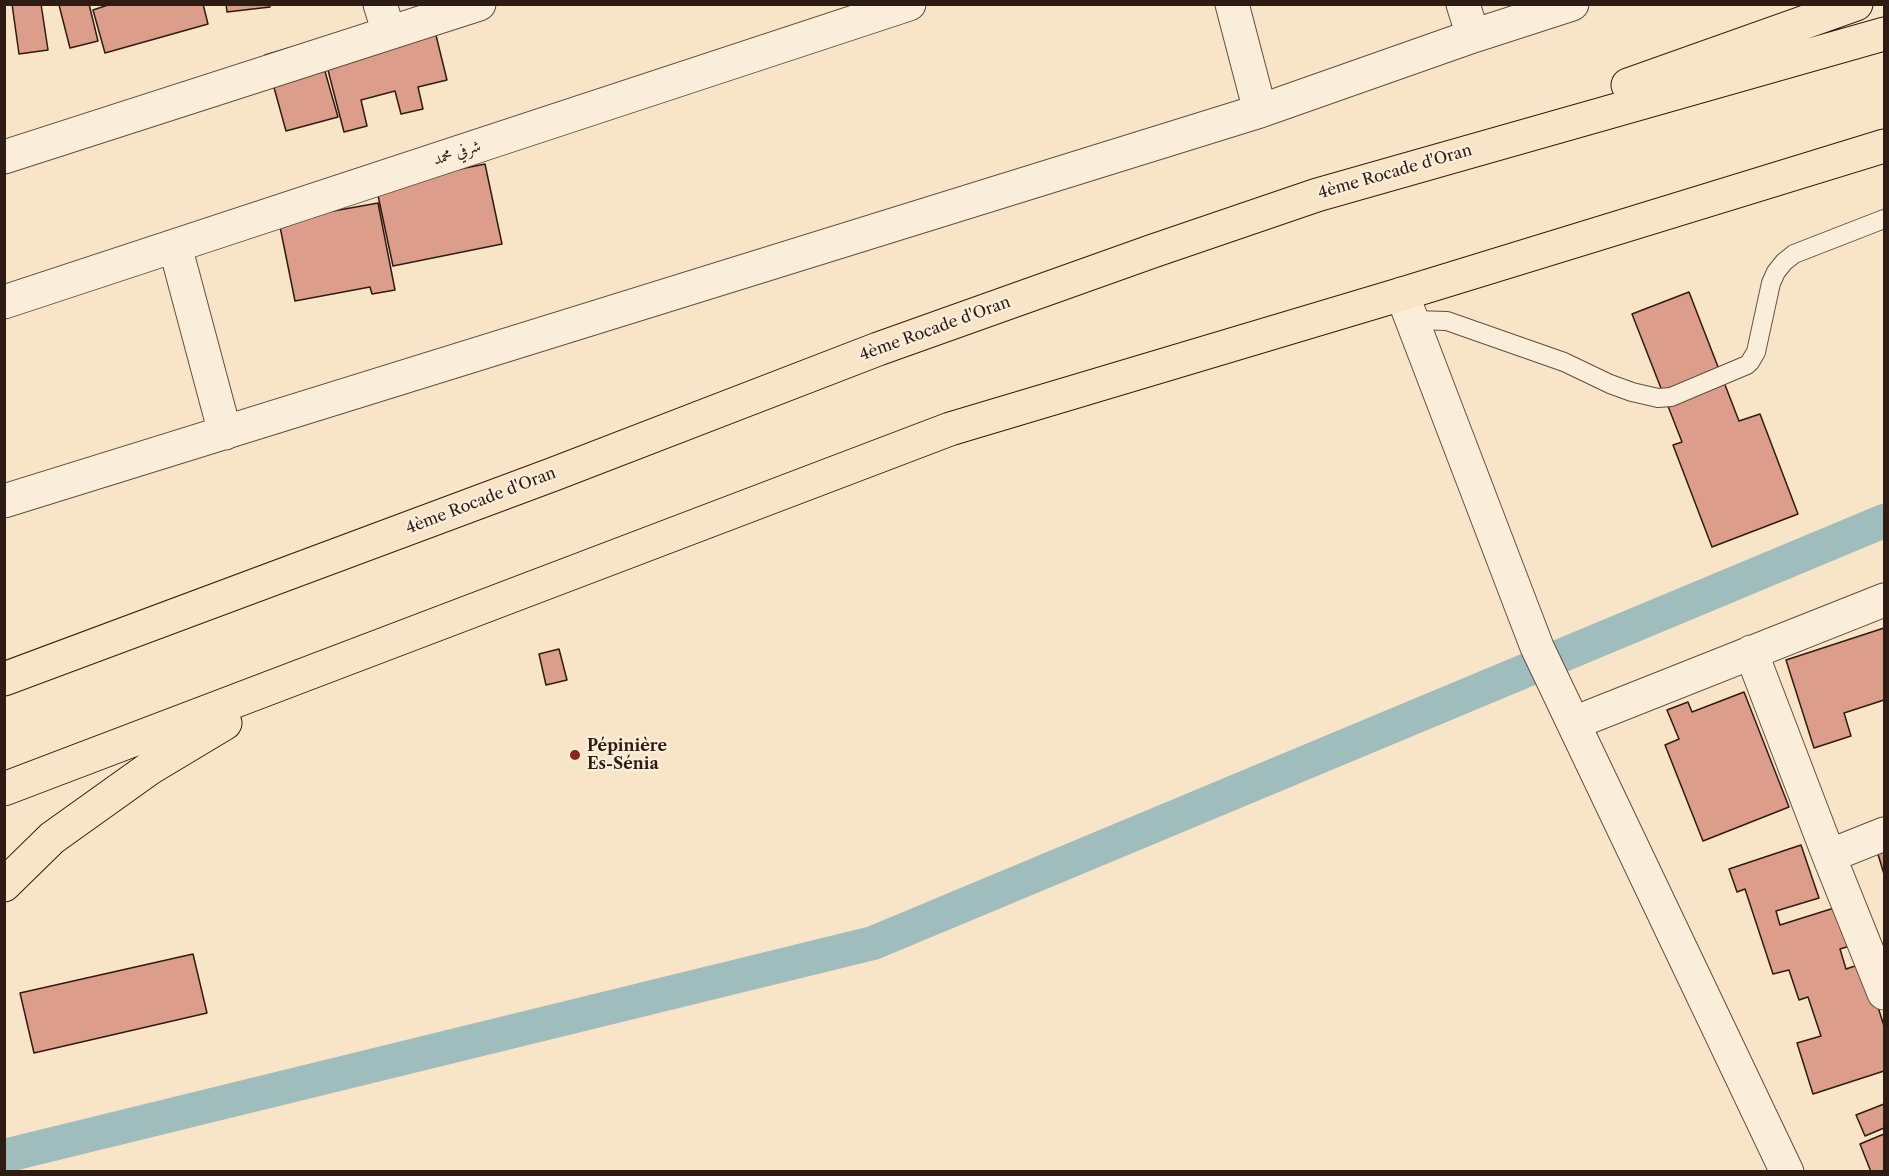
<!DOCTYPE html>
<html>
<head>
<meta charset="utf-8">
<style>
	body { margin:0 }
	#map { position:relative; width:1889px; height:1176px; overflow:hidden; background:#f8e4c6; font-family:"Libre Caslon Text",serif }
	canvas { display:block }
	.frame { position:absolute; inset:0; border:6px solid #2e1c13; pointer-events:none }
</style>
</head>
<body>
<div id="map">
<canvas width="1889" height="1176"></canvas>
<div class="frame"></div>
</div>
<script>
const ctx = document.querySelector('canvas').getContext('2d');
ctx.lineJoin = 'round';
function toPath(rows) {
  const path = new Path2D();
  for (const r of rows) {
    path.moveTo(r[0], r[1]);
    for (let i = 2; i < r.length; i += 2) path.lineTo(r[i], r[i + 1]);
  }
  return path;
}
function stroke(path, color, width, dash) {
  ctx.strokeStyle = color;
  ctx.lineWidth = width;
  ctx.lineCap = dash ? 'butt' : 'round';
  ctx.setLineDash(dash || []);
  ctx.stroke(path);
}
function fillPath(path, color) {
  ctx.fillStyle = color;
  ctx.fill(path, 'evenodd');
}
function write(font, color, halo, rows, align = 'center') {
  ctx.font = font + ' "Libre Caslon Text",Amiri,serif';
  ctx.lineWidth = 4.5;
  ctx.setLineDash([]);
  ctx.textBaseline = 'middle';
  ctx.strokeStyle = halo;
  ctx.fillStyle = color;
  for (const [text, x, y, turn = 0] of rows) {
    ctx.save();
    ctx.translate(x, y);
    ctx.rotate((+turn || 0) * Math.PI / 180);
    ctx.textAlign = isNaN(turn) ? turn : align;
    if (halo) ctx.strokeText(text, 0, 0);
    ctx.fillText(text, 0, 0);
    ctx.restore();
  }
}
stroke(toPath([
	[4,1156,873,943,1884,521]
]), '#9fbdbc', 34);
const building = toPath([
	[12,4,41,4,48,50,19,54,12,4],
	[89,4,98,41,70,48,59,5,89,4],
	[111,4,203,4,208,24,105,53,93,10,111,4],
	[226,4,270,4,270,7,227,12,226,4],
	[429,7,447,80,418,87,423,109,401,114,395,91,361,100,367,126,344,132,322,47,429,7],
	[316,40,338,117,286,131,265,55,316,40],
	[485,164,502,244,393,266,376,186,485,164],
	[275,202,328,212,378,203,395,290,372,294,370,287,295,301,275,202],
	[1689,292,1739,421,1760,414,1798,514,1712,547,1673,445,1682,442,1632,314,1689,292],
	[1884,628,1884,700,1844,713,1851,736,1814,748,1786,660,1884,628],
	[559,649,567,680,546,685,539,654,559,649],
	[1744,692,1789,807,1703,841,1665,745,1679,739,1667,710,1688,702,1692,712,1744,692],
	[1884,835,1884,874,1873,838,1884,835],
	[1801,845,1819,898,1776,911,1780,925,1850,903,1863,942,1840,949,1846,969,1864,963,1884,1026,1884,1071,1813,1094,1797,1043,1821,1036,1808,997,1799,1000,1789,970,1773,974,1745,889,1737,892,1729,869,1801,845],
	[193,954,207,1013,34,1053,20,993,193,954],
	[1884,1104,1884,1128,1865,1136,1856,1115,1884,1104],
	[1884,1134,1884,1172,1871,1172,1860,1144,1884,1134]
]);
fillPath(building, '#dc9d8b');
stroke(building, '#2e1c13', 1.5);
const lane = toPath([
	[1413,320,1447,321,1564,362,1610,384,1632,392,1658,398,1671,397,1747,365,1750,362,1756,352,1771,283,1776,272,1784,262,1794,254,1884,219]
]);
const street = toPath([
	[380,4,389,33],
	[1232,4,1260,111],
	[1463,4,1473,36],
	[4,157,479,4],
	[175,246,225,433],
	[1402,294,1537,647,1787,1172],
	[4,302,909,4],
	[4,501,1260,111,1473,36,1572,4],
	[1751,652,1829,856,1884,993],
	[1574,723,1884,600],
	[1829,856,1884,834]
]);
const highway = toPath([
	[1628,85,1856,4],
	[4,679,554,474,878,349,1153,251,1317,195,1884,34],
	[4,789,950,429,1402,294,1884,146],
	[4,885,52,838,150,768,225,723]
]);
stroke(lane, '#604e40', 20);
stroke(street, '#604e40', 35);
stroke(highway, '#2e1c13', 35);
stroke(lane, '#faedda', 18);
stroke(street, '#faedda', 33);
stroke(highway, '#f8e4c6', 33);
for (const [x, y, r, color] of [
	[575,755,6,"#8f2418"]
]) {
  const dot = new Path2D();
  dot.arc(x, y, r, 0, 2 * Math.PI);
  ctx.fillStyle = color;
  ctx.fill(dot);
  stroke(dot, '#faedda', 2);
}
write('16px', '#2e1c13', '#faedda', [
	["شرفي محمد",457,153,-18],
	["4ème Rocade d'Oran",1395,172,-16],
	["4ème Rocade d'Oran",935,329,-20],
	["4ème Rocade d'Oran",481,501,-21]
]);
write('bold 16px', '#2e1c13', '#faedda', [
	["Pépinière",587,746],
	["Es-Sénia",587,764]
], 'left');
</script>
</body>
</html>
